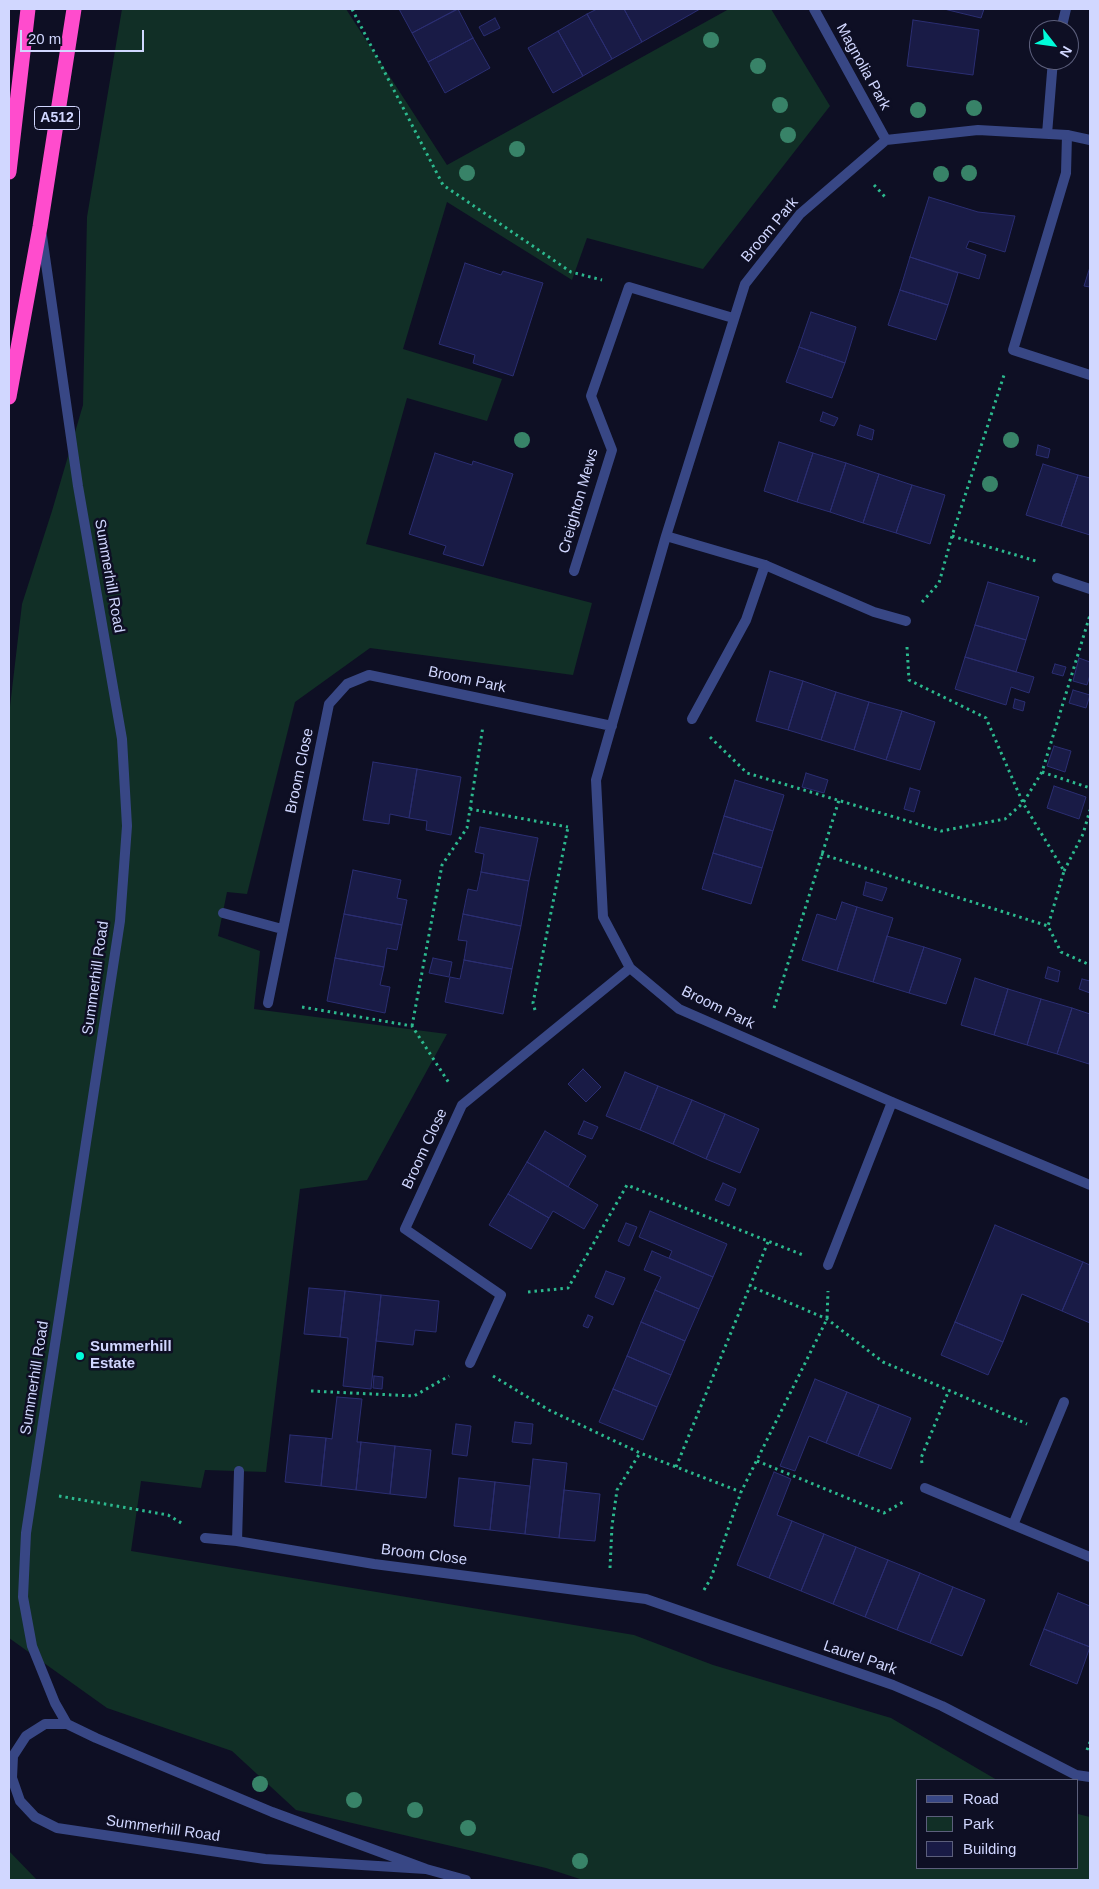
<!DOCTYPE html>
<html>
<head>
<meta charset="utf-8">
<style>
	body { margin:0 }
	#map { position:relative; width:1099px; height:1889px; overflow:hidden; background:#0e0f24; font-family:Helvetica,sans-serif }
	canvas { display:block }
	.frame { position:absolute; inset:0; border:10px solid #d1d7ff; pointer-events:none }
	.legend { position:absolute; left:916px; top:1779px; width:162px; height:90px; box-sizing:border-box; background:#0e0f24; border:1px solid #5c5f7c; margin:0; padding:6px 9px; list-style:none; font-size:15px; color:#d1d7ff }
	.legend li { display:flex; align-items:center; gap:10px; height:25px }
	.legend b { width:25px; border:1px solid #5c5f7c }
	.north { position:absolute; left:1029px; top:20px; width:50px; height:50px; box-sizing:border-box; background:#0e0f24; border:1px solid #5c5f7c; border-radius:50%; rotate:120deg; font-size:14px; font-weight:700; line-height:20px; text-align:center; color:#d1d7ff }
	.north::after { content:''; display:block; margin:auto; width:18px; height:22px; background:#00fcd9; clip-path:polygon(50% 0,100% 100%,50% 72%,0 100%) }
	.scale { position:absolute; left:20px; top:30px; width:124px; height:22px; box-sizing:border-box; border:2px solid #d1d7ff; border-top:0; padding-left:6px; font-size:15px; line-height:18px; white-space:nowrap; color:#d1d7ff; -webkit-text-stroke:4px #0e0f24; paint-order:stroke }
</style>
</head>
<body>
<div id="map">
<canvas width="1099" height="1889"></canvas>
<div class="frame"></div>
<ul class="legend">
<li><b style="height:6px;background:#384785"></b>Road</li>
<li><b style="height:14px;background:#112f26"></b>Park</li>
<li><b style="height:14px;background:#191b46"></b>Building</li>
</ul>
<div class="north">N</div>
<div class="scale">20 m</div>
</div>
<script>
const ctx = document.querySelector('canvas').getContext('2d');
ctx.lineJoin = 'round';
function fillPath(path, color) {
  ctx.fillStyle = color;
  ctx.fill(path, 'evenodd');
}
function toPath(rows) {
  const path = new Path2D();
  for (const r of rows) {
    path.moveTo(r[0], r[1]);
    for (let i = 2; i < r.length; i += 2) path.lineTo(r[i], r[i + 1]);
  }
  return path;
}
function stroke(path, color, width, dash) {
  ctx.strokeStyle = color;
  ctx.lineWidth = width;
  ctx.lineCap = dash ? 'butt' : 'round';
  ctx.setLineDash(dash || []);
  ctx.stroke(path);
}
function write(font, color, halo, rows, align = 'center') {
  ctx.font = font + ' Helvetica,sans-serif';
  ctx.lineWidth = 5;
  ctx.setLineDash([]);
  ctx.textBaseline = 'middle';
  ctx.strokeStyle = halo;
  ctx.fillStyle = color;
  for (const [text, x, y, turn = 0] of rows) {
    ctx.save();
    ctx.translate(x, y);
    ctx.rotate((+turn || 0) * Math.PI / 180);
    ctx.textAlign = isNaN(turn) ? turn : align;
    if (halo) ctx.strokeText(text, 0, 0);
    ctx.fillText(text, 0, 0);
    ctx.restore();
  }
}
fillPath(toPath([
	[122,9,346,9,447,165,729,9,771,9,830,106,703,269,587,238,572,280,447,202,403,349,502,379,487,421,407,398,366,544,592,603,573,675,370,648,295,702,247,894,227,892,218,936,260,951,254,1009,447,1034,367,1180,300,1189,266,1472,205,1470,201,1488,141,1481,131,1551,634,1635,713,1665,891,1718,997,1780,918,1780,918,1868,1078,1868,1078,1814,1090,1817,1090,1880,583,1880,546,1868,296,1810,232,1751,107,1708,9,1638,9,715,22,604,52,511,83,405,87,217],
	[9,1851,37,1880,9,1880]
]), '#112f26');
const building = toPath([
	[399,9,457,9,412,33,399,9],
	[458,9,473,38,428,62,412,33,458,9],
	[597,9,624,9,642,42,612,59,587,14,597,9],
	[624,9,700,9,642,42,624,9],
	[944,9,984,9,981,18,944,9],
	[587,14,612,59,583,76,558,31,587,14],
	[495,18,500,28,484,36,479,27,495,18],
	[913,20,979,30,973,75,907,66,913,20],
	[558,31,583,76,553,93,528,48,558,31],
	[473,38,490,68,445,93,428,62,473,38],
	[929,197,978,212,1015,216,1005,252,969,241,966,248,986,255,979,279,910,257,929,197],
	[910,257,958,273,948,305,900,290,910,257],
	[465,263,501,275,503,271,543,283,513,376,473,363,475,355,439,344,465,263],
	[1090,267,1090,287,1084,286,1090,267],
	[900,290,948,305,936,340,888,325,900,290],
	[811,312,856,327,845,363,799,347,811,312],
	[799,347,845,363,832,398,786,382,799,347],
	[823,412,838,418,834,426,820,421,823,412],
	[860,425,874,430,872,440,857,435,860,425],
	[779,442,813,453,797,502,764,491,779,442],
	[1038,445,1050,449,1048,458,1036,455,1038,445],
	[435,453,472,465,473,461,513,474,483,566,443,554,446,546,409,534,435,453],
	[813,453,846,463,830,512,797,502,813,453],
	[846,463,879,474,863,523,830,512,846,463],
	[1043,464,1078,475,1061,526,1026,515,1043,464],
	[879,474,912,485,896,533,863,523,879,474],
	[1078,475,1090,478,1090,535,1061,526,1078,475],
	[912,485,945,495,930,544,896,533,912,485],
	[988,582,1039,597,1026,640,975,625,988,582],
	[975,625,1026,640,1016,672,965,657,975,625],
	[965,657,1034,677,1029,693,1011,687,1006,705,955,689,965,657],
	[1079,658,1090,662,1090,675,1087,685,1073,681,1079,658],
	[1055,664,1066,667,1063,676,1052,673,1055,664],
	[770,671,803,681,788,730,756,721,770,671],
	[803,681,836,692,821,740,788,730,803,681],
	[1073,690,1090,695,1086,708,1069,703,1073,690],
	[836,692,869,702,854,750,821,740,836,692],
	[1015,699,1025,702,1023,711,1013,708,1015,699],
	[869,702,902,711,886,760,854,750,869,702],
	[902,711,935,722,920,770,886,760,902,711],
	[1054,746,1071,751,1065,772,1047,766,1054,746],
	[373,762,417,769,409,818,390,814,389,824,363,820,373,762],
	[417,769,461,777,451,835,426,830,427,821,409,818,417,769],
	[806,773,828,780,824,793,802,787,806,773],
	[735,780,784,795,773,831,724,816,735,780],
	[1054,786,1086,797,1079,819,1047,808,1054,786],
	[910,788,920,791,914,812,904,809,910,788],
	[724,816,773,831,762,868,713,853,724,816],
	[480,827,538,838,529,881,481,872,484,854,475,852,480,827],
	[713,853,762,868,751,904,702,889,713,853],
	[353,870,401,880,397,898,407,900,402,925,344,914,353,870],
	[481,872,529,881,521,926,463,914,468,889,477,891,481,872],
	[866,882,887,888,882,901,863,895,866,882],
	[842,902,857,907,837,971,802,960,817,914,836,920,842,902],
	[857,907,893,918,873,982,837,971,857,907],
	[344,914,402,925,397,950,387,948,384,967,335,958,344,914],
	[463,914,521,926,512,969,464,960,467,941,458,940,463,914],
	[887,936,924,947,909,993,873,982,887,936],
	[924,947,961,959,946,1004,909,993,924,947],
	[335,958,384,967,380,985,390,987,385,1013,327,1001,335,958],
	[433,958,452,962,449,977,429,973,433,958],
	[464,960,512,969,503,1014,445,1002,450,977,460,979,464,960],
	[1048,967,1060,971,1058,982,1045,978,1048,967],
	[975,978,1008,989,994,1035,961,1025,975,978],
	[1082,979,1090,981,1090,993,1079,989,1082,979],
	[1008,989,1041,999,1027,1045,994,1035,1008,989],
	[1041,999,1072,1008,1057,1054,1027,1045,1041,999],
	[1072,1008,1090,1014,1090,1059,1089,1064,1057,1054,1072,1008],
	[583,1069,601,1087,586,1102,568,1084,583,1069],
	[625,1072,658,1086,640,1130,606,1116,625,1072],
	[658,1086,692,1100,673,1144,640,1130,658,1086],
	[692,1100,725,1114,706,1159,673,1144,692,1100],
	[725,1114,759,1129,740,1173,706,1159,725,1114],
	[584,1121,598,1127,592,1139,578,1134,584,1121],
	[545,1131,586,1156,568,1187,527,1162,545,1131],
	[527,1162,598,1205,584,1229,553,1211,549,1218,508,1194,527,1162],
	[723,1183,736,1189,729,1206,715,1200,723,1183],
	[508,1194,549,1218,531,1249,489,1225,508,1194],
	[650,1211,727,1244,713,1277,669,1258,672,1251,639,1237,650,1211],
	[626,1223,637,1227,629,1246,618,1241,626,1223],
	[995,1225,1083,1262,1062,1311,1022,1294,1003,1342,955,1322,995,1225],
	[652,1251,713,1277,699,1309,655,1290,661,1277,644,1270,652,1251],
	[1083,1262,1090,1265,1090,1323,1062,1311,1083,1262],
	[606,1271,625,1278,613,1305,595,1297,606,1271],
	[309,1288,345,1291,340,1337,304,1334,309,1288],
	[655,1290,699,1309,685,1341,641,1322,655,1290],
	[345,1291,381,1295,371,1389,343,1386,348,1338,340,1337,345,1291],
	[381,1295,439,1301,436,1332,415,1330,413,1345,376,1341,381,1295],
	[588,1315,593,1317,588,1328,583,1326,588,1315],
	[641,1322,685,1341,671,1375,627,1356,641,1322],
	[955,1322,1003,1342,988,1375,941,1355,955,1322],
	[627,1356,671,1375,657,1407,613,1389,627,1356],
	[374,1376,383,1377,382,1389,373,1388,374,1376],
	[815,1379,847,1392,826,1443,809,1436,795,1471,780,1466,815,1379],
	[613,1389,657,1407,643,1440,599,1422,613,1389],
	[847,1392,879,1405,858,1456,826,1443,847,1392],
	[337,1397,362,1399,357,1442,361,1442,356,1490,321,1486,326,1438,332,1439,337,1397],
	[879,1405,911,1418,891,1469,858,1456,879,1405],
	[515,1422,533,1424,531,1444,512,1442,515,1422],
	[456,1424,471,1426,467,1456,452,1454,456,1424],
	[290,1435,326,1438,321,1486,285,1482,290,1435],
	[361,1442,395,1446,390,1494,356,1490,361,1442],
	[395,1446,431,1450,426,1498,390,1494,395,1446],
	[533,1459,567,1463,559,1538,525,1534,533,1459],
	[774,1472,791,1479,777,1515,792,1521,769,1578,737,1565,774,1472],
	[459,1478,495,1482,490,1530,454,1526,459,1478],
	[495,1482,530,1486,525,1534,490,1530,495,1482],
	[564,1490,600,1494,595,1541,559,1538,564,1490],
	[792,1521,824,1534,801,1591,769,1578,792,1521],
	[824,1534,856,1547,833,1604,801,1591,824,1534],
	[856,1547,888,1560,865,1617,833,1604,856,1547],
	[888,1560,920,1573,897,1630,865,1617,888,1560],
	[920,1573,953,1587,930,1643,897,1630,920,1573],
	[953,1587,985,1600,962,1656,930,1643,953,1587],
	[1058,1593,1090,1606,1090,1647,1044,1629,1058,1593],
	[1044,1629,1090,1647,1077,1684,1030,1665,1044,1629]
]);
fillPath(building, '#191b46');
stroke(building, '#2b2e72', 1);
stroke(toPath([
	[352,9,443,185,571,272,602,280],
	[874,185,887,199],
	[952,536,1036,561],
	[922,602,939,583,952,536,1004,375],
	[907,647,909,680,986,718,1023,803,1064,871,1048,926,1061,952,1090,965],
	[710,737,747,773,941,831,1005,819,1023,803,1042,772,1090,615],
	[1042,772,1090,788],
	[470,809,568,827],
	[821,854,1048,926],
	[1064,871,1083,834,1090,810],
	[302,1007,412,1026,449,1083],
	[774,1008,839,800],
	[535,1010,533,1003,568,827],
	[412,1026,442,865,467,828,483,726],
	[768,1242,750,1286,827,1319,883,1362,1027,1424],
	[528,1292,568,1288,627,1185,803,1255],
	[493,1376,549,1410,640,1453,741,1492],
	[311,1391,414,1396,449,1376],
	[757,1461,884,1513,903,1502],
	[922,1463,921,1458,949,1390],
	[676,1467,750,1286],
	[59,1496,168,1515,183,1524],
	[610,1568,612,1526,617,1490,640,1453],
	[704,1590,711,1578,741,1492,827,1319,828,1291],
	[1087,1750,1090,1742]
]), '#2cb98e', 3, [2.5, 4]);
stroke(toPath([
	[1067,135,1066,173,1013,350,1090,375],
	[574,571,612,450,591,396,629,287,733,318],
	[692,719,746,620,765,565],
	[925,1488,1090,1557],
	[1013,1525,1064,1402]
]), '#384785', 10);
stroke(toPath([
	[814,9,886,140],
	[1061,30,1066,9],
	[1047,134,1053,60],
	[1090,140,1067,135,978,130,886,140,800,214,745,284,666,536,596,780,603,917,630,968,679,1009,892,1102,1090,1185],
	[42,236,78,486,122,739,127,826,120,921,26,1533,23,1597,32,1646,55,1703,67,1724],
	[666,536,765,565,874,612,906,621],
	[1057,578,1090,589],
	[223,913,282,929],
	[268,1003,329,704,347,684,369,675,612,726],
	[828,1265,892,1102],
	[470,1363,501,1295,405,1229,462,1105,630,968],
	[205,1538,237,1541,374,1564,646,1599,893,1685,942,1706,1076,1775,1090,1777],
	[237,1541,239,1471],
	[426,1869,265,1859,57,1828,35,1817,20,1801,12,1778,13,1756,26,1736,45,1724,67,1724,96,1738,272,1812,426,1869,466,1880]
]), '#384785', 10);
stroke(toPath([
	[9,172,28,9],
	[9,397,40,227,74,9]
]), '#ff4ccd', 15);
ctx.fillStyle = '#388368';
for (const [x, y] of [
	[711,40],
	[758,66],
	[780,105],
	[974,108],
	[918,110],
	[788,135],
	[517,149],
	[467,173],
	[969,173],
	[941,174],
	[522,440],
	[1011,440],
	[990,484],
	[260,1784],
	[354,1800],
	[415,1810],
	[468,1828],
	[580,1861]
]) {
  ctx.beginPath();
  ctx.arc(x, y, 8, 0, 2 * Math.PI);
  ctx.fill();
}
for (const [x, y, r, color] of [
	[80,1356,5,"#00fcd9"]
]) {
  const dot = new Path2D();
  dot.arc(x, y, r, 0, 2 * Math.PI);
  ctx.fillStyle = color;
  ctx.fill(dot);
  stroke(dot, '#0e0f24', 2);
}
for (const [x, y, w] of [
	[57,118,45]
]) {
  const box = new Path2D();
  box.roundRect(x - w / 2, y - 11.5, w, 23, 4);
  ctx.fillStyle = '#0e0f24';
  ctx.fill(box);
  stroke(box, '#d1d7ff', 1);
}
write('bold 14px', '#d1d7ff', null, [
	["A512",57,118]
]);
write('15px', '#d1d7ff', '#0e0f24', [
	["Magnolia Park",863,67,61],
	["Broom Park",770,230,-50],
	["Creighton Mews",579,501,-74],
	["Summerhill Road",109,576,80],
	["Broom Park",467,680,12],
	["Broom Close",300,771,-78],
	["Summerhill Road",96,978,-82],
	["Broom Park",718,1008,26],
	["Broom Close",425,1149,-65],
	["Summerhill Road",35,1378,-81],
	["Broom Close",424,1555,7],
	["Laurel Park",860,1658,19],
	["Summerhill Road",163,1829,8]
]);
write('bold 15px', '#d1d7ff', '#0e0f24', [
	["Summerhill",90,1347],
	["Estate",90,1364]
], 'left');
</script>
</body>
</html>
